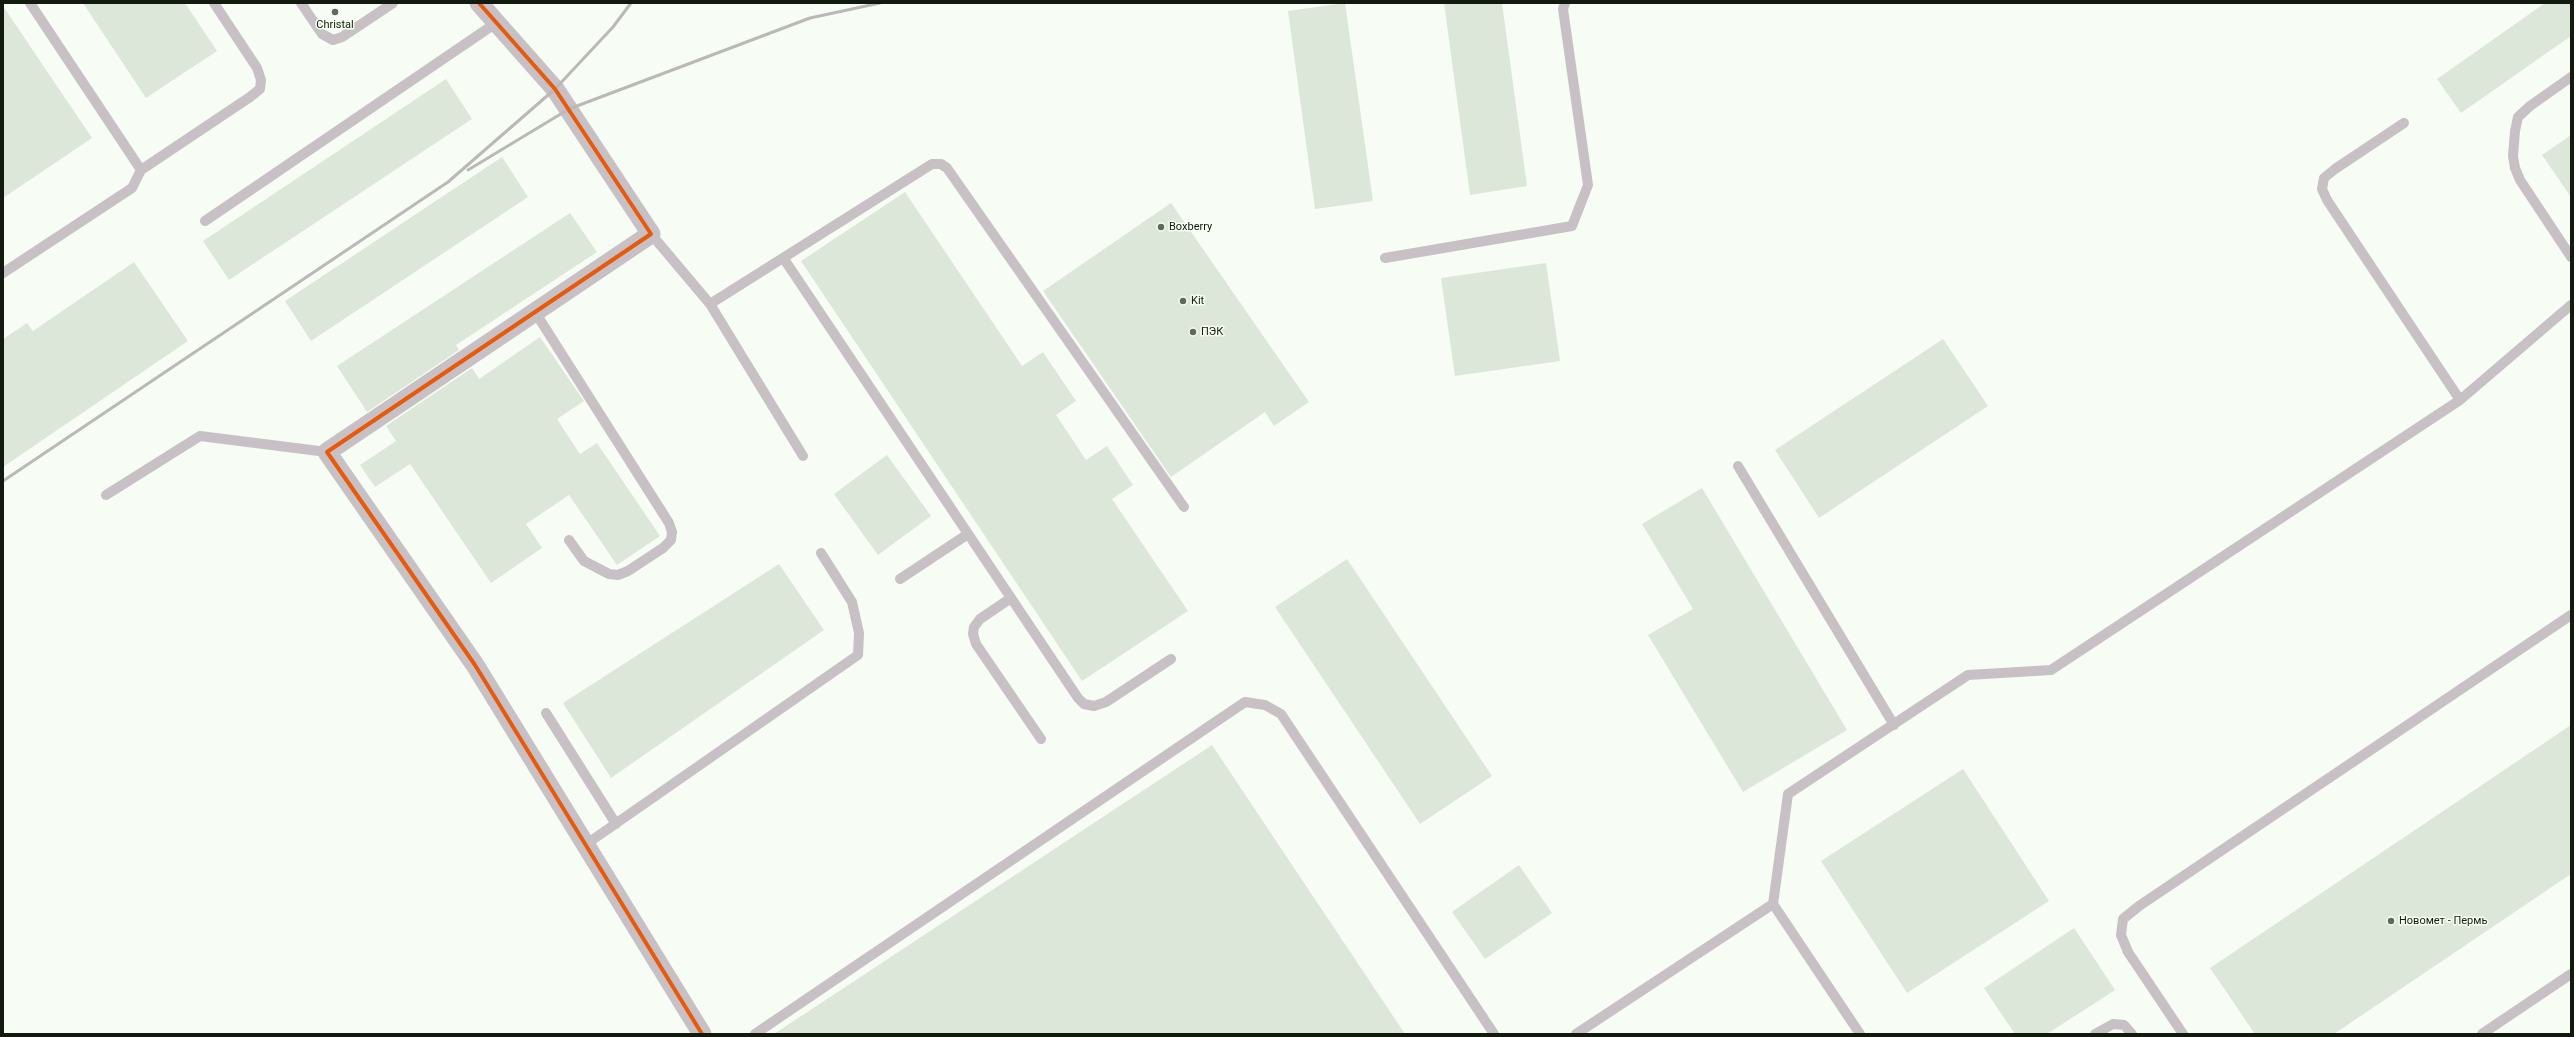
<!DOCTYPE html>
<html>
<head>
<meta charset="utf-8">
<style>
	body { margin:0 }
	#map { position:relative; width:2574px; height:1037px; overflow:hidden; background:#f7fcf5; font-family:Roboto,sans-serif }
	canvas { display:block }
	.frame { position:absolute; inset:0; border:4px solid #12190e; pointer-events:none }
</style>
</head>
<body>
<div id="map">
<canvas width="2574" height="1037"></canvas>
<div class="frame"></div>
</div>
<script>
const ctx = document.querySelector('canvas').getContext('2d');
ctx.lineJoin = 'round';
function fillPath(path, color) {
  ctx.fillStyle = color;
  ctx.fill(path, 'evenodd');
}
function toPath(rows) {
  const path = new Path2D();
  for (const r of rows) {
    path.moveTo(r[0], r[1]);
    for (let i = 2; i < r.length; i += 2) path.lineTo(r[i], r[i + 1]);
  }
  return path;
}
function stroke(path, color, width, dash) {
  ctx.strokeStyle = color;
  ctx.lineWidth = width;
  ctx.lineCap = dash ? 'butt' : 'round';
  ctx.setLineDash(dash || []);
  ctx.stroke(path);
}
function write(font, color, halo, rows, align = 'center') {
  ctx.font = font + ' Roboto,sans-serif';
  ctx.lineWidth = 3;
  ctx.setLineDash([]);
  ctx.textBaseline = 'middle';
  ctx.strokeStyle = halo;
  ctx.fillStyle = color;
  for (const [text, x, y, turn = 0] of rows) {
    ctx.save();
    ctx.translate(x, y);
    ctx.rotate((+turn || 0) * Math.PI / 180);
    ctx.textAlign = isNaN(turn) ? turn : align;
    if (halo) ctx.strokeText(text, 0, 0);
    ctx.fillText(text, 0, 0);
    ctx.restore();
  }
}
fillPath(toPath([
	[83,3,185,3,217,51,146,98],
	[1345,3,1373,201,1315,209,1288,11],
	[1444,3,1502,3,1527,186,1470,195],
	[2545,3,2571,3,2571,36,2461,113,2437,79],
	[3,6,92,138,3,198],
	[446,79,472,119,229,280,203,241],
	[2571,135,2571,197,2542,155],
	[502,157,528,197,311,341,285,301],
	[905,192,1022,366,1043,352,1076,401,1056,415,1086,460,1107,446,1133,485,1112,499,1188,611,1082,681,801,261],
	[1171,203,1309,402,1274,426,1265,412,1171,477,1043,291],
	[570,213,597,252,456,345,459,350,367,412,337,366],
	[134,262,188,341,3,467,3,339,27,323,33,331],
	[1546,263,1560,361,1455,376,1441,278],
	[540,337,584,401,557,419,580,454,597,443,660,536,617,565,569,495,526,524,542,548,491,583,410,464,375,487,360,465,396,441,386,426,472,368,479,379],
	[1943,339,1988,406,1819,518,1775,450],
	[887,455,931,516,878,555,834,494],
	[1702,488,1847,730,1743,792,1648,635,1693,609,1642,524],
	[1347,559,1492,776,1420,824,1275,607],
	[779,564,824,630,611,778,563,703],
	[2571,725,2571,874,2334,1034,2255,1034,2210,968],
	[1212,745,1405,1034,774,1034],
	[1963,769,2049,901,1907,993,1821,861],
	[1519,865,1552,913,1485,959,1452,912],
	[2074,928,2115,990,2047,1034,2015,1034,1984,988]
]), '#dde7d9');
stroke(toPath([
	[301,3,322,34,333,40,342,37,393,3],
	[2571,77,2530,106,2518,117,2515,131,2513,156,2515,168,2520,180,2571,257],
	[2404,123,2335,169,2324,178,2322,189,2327,200,2460,400],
	[141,170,250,97,260,89,261,80,257,68,214,3],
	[205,221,496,23],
	[651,234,710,304,803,456],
	[1385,258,1572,226,1588,185,1563,9,1565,3],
	[784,259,1078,698,1084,704,1094,706,1106,702,1171,659],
	[3,273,132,188,141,170,30,3],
	[710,304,932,164,941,164,947,168,1184,507],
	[535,312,669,523,672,532,671,540,663,548,628,571,618,575,609,574,584,561,569,540],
	[1738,466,1894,725],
	[106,495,200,436,327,452],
	[900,579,968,534],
	[1011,598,980,619,974,627,973,634,976,644,1041,739],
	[546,713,616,824],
	[585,845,858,655,859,633,852,602,821,553],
	[1773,904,1860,1034],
	[755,1034,1245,702,1265,705,1281,714,1494,1034],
	[1576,1034,1773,904,1788,794,1968,675,2051,670,2460,400,2571,305],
	[2095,1034,2113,1024,2124,1025,2132,1034],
	[2183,1034,2128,952,2121,935,2123,919,2139,906,2571,615],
	[2482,1034,2571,974]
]), '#c7c1c5', 10);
stroke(toPath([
	[479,3,555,89,651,234,327,452,475,665,702,1034]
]), '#c7c1c5', 19);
stroke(toPath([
	[468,170,569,109,810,18,880,3],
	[3,481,448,182,555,89,613,27,631,3]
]), '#bab9b8', 3);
stroke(toPath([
	[479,3,555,89,651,234,327,452,475,665,702,1034]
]), '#e8590c', 4);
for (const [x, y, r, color] of [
	[335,12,4,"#62685f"],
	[1161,227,4,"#62685f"],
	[1183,301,4,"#62685f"],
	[1193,332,4,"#62685f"],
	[2391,921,4,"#62685f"]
]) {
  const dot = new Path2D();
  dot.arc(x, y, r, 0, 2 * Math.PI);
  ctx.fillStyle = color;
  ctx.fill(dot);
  stroke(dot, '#f6fff2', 1.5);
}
write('11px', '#12190e', '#f6fff2', [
	["Christal",335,25,"center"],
	["Boxberry",1169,227],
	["Kit",1191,301],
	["ПЭК",1201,332],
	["Новомет - Пермь",2399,921]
], 'left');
</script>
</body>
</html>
